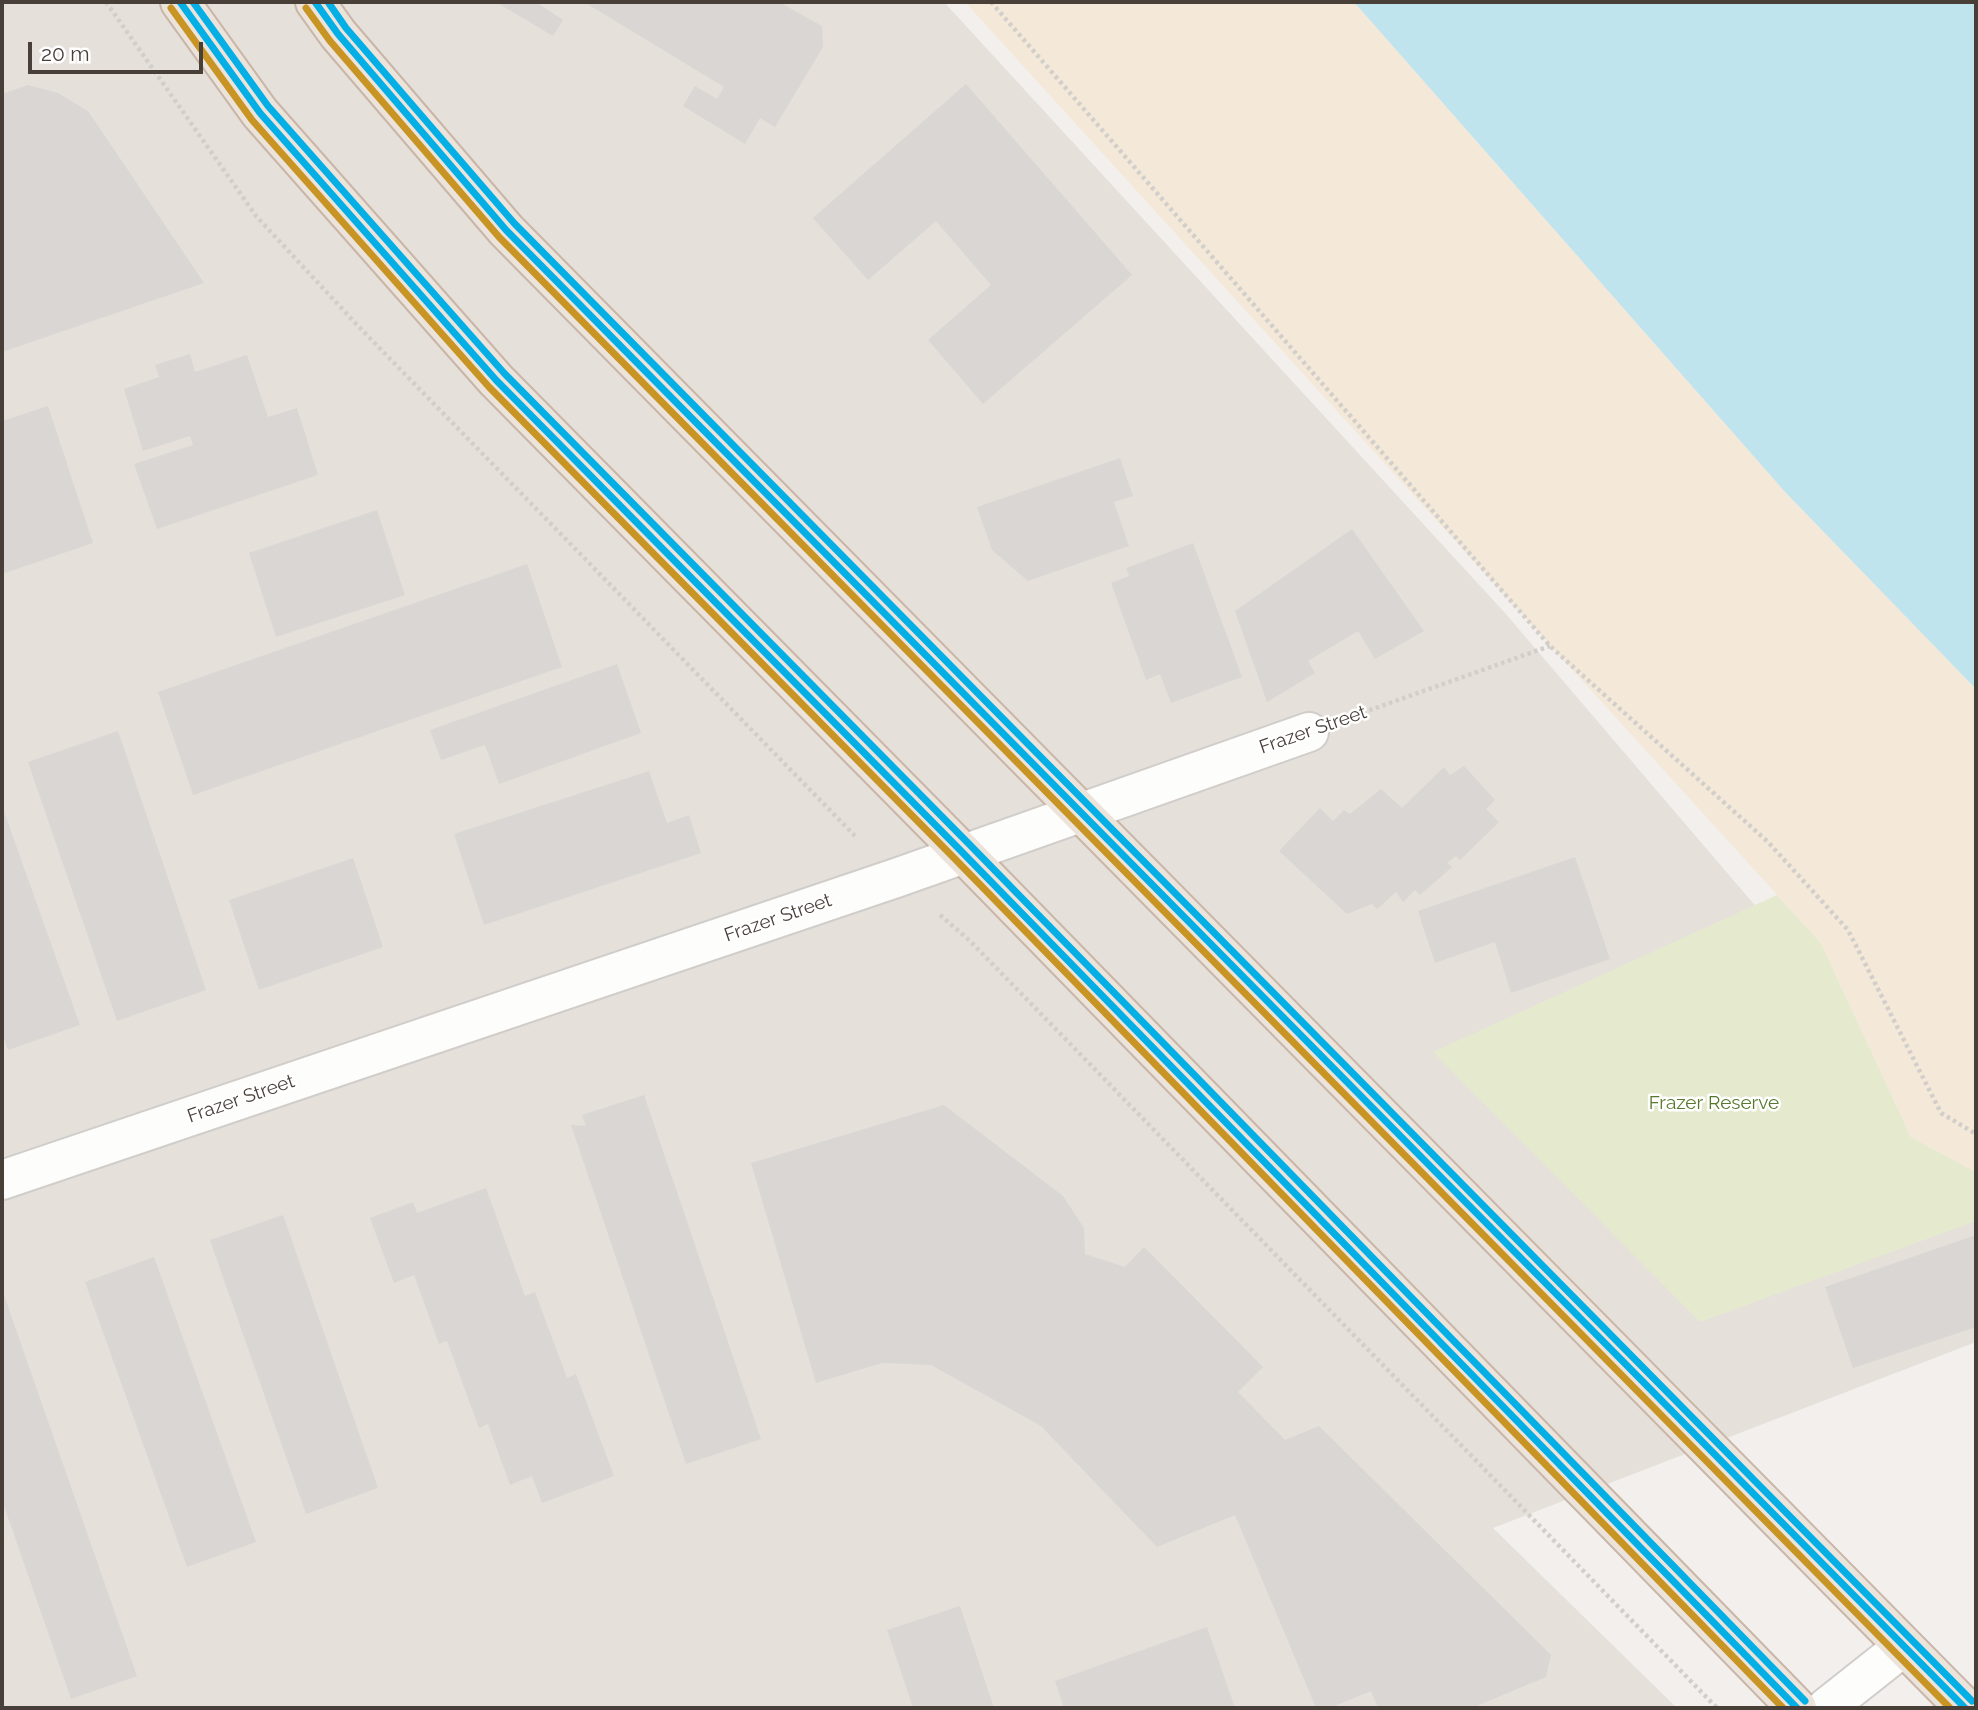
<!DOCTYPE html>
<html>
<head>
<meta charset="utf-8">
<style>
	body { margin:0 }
	#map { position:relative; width:1978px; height:1710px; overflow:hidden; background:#f2efec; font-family:Raleway,sans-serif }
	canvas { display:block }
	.frame { position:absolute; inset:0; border:4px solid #483f38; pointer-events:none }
	.scale { position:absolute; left:28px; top:42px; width:175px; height:32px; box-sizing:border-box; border:4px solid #483f38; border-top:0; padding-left:9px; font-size:21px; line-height:24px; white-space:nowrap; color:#483f38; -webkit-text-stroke:5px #fff; paint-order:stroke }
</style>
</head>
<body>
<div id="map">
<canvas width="1978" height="1710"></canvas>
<div class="frame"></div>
<div class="scale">20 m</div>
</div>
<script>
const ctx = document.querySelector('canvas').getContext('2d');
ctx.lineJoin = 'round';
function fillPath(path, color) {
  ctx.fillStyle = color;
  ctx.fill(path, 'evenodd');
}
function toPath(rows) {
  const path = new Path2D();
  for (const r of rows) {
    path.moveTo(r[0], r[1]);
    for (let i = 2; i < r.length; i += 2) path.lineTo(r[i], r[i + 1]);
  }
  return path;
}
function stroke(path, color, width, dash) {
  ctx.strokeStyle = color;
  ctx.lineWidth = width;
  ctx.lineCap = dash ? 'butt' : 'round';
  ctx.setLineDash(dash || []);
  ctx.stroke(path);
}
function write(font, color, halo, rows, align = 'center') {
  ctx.font = font + ' Raleway,sans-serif';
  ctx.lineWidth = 5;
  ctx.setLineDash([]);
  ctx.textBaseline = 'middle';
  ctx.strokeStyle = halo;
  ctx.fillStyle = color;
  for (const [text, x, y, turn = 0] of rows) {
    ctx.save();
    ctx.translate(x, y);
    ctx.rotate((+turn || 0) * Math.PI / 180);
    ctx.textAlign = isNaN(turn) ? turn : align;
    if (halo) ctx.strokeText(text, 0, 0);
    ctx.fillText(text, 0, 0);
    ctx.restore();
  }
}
fillPath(toPath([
	[2,2,944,2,1505,613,1770,923,1903,1151,1976,1195,1976,1342,1493,1528,1677,1708,2,1708]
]), '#e5e0da');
fillPath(toPath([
	[1777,895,1821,943,1911,1137,1976,1172,1976,1221,1700,1322,1433,1052]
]), '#e5eace');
fillPath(toPath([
	[965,2,1354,2,1786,493,1976,689,1976,1172,1911,1137,1821,943]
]), '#f4e8d8');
fillPath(toPath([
	[1354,2,1976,2,1976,689,1786,493]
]), '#c0e4ed');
fillPath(toPath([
	[496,2,541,2,539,4,563,20,553,36],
	[584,2,779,2,822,26,823,47,775,127,760,118,745,144,683,106,695,86,717,99,724,87],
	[966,84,1132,275,983,404,928,340,991,285,936,221,868,280,813,218],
	[28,85,58,93,88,111,204,283,2,352,2,94],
	[190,354,195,372,247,355,268,417,297,408,318,475,157,529,134,464,193,445,190,436,143,451,124,389,159,377,155,365],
	[48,406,93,543,2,574,2,421],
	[1120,458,1133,496,1114,502,1129,546,1028,581,992,550,977,507],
	[377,510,405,595,276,637,249,553],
	[1352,529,1424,631,1375,659,1358,631,1308,661,1315,673,1267,702,1235,611],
	[1193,543,1242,677,1171,703,1160,674,1146,680,1111,583,1129,576,1126,568],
	[527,564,562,667,193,795,158,692],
	[617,664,641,733,499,784,485,745,441,760,430,730],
	[118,731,206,990,117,1021,28,762],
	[1464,766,1495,800,1486,809,1499,822,1460,860,1456,856,1447,863,1452,867,1420,895,1415,890,1403,902,1396,892,1377,909,1372,904,1347,914,1279,851,1320,808,1333,821,1344,810,1350,814,1381,789,1402,808,1444,767,1450,775],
	[649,771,667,823,689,815,701,853,484,925,454,834],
	[2,806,80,1025,8,1050,2,1033],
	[1575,857,1610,959,1511,993,1495,942,1435,963,1418,911],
	[353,858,383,947,259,990,229,900],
	[644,1095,761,1439,686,1464,571,1125,586,1126,582,1115],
	[944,1105,1063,1196,1084,1228,1085,1254,1125,1267,1144,1247,1263,1367,1238,1392,1285,1440,1319,1426,1551,1655,1546,1677,1472,1708,1378,1708,1371,1691,1330,1708,1316,1708,1235,1515,1157,1547,1041,1426,931,1365,882,1363,816,1383,751,1163],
	[486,1188,525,1296,535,1292,567,1378,576,1374,614,1476,542,1503,532,1476,510,1485,488,1424,479,1428,447,1341,439,1344,414,1275,394,1283,370,1218,413,1202,417,1213],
	[283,1215,378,1488,306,1514,210,1240],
	[1976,1235,1976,1327,1853,1368,1825,1287],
	[154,1257,256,1542,187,1567,85,1282],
	[4,1295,137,1676,71,1699,2,1500,2,1296],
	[960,1606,994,1708,913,1708,887,1630],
	[1207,1627,1235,1708,1064,1708,1055,1681]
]), '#dad6d3');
const minor = toPath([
	[2,1180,896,878,1309,732],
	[1826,1708,1903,1647]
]);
const highway = toPath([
	[180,2,260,113,496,380,963,853,1797,1708],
	[315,2,338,34,506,230,1965,1708]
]);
stroke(minor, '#d0cdca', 42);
stroke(highway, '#c8b6a9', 42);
stroke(toPath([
	[106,2,256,216,359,327,857,838],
	[991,2,1550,646,1768,842,1848,930,1941,1113,1976,1134],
	[1356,715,1550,646],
	[940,915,969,940,1717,1708]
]), '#d2cfcb', 4.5, [3.5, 3.5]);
stroke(minor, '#fdfdfc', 38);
stroke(highway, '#ece3db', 38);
stroke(toPath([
	[180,2,260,113,496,380,963,853,1797,1708],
	[315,2,338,34,506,230,1965,1708]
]), '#04afe6', 7);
stroke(toPath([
	[171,8,252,120,489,387,956,860,1783,1708],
	[306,8,330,41,499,237,1950,1708]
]), '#c89424', 7);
stroke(toPath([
	[193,2,268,106,504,373,971,846,1805,1701],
	[328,2,346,28,514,223,1972,1701]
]), '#04afe6', 7);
write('19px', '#483f38', '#fff', [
	["Frazer Street",1313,730,-19],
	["Frazer Street",778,918,-19],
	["Frazer Street",241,1099,-19]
]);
write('19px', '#59782d', '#fff', [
	["Frazer Reserve",1714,1103]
]);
</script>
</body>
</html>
